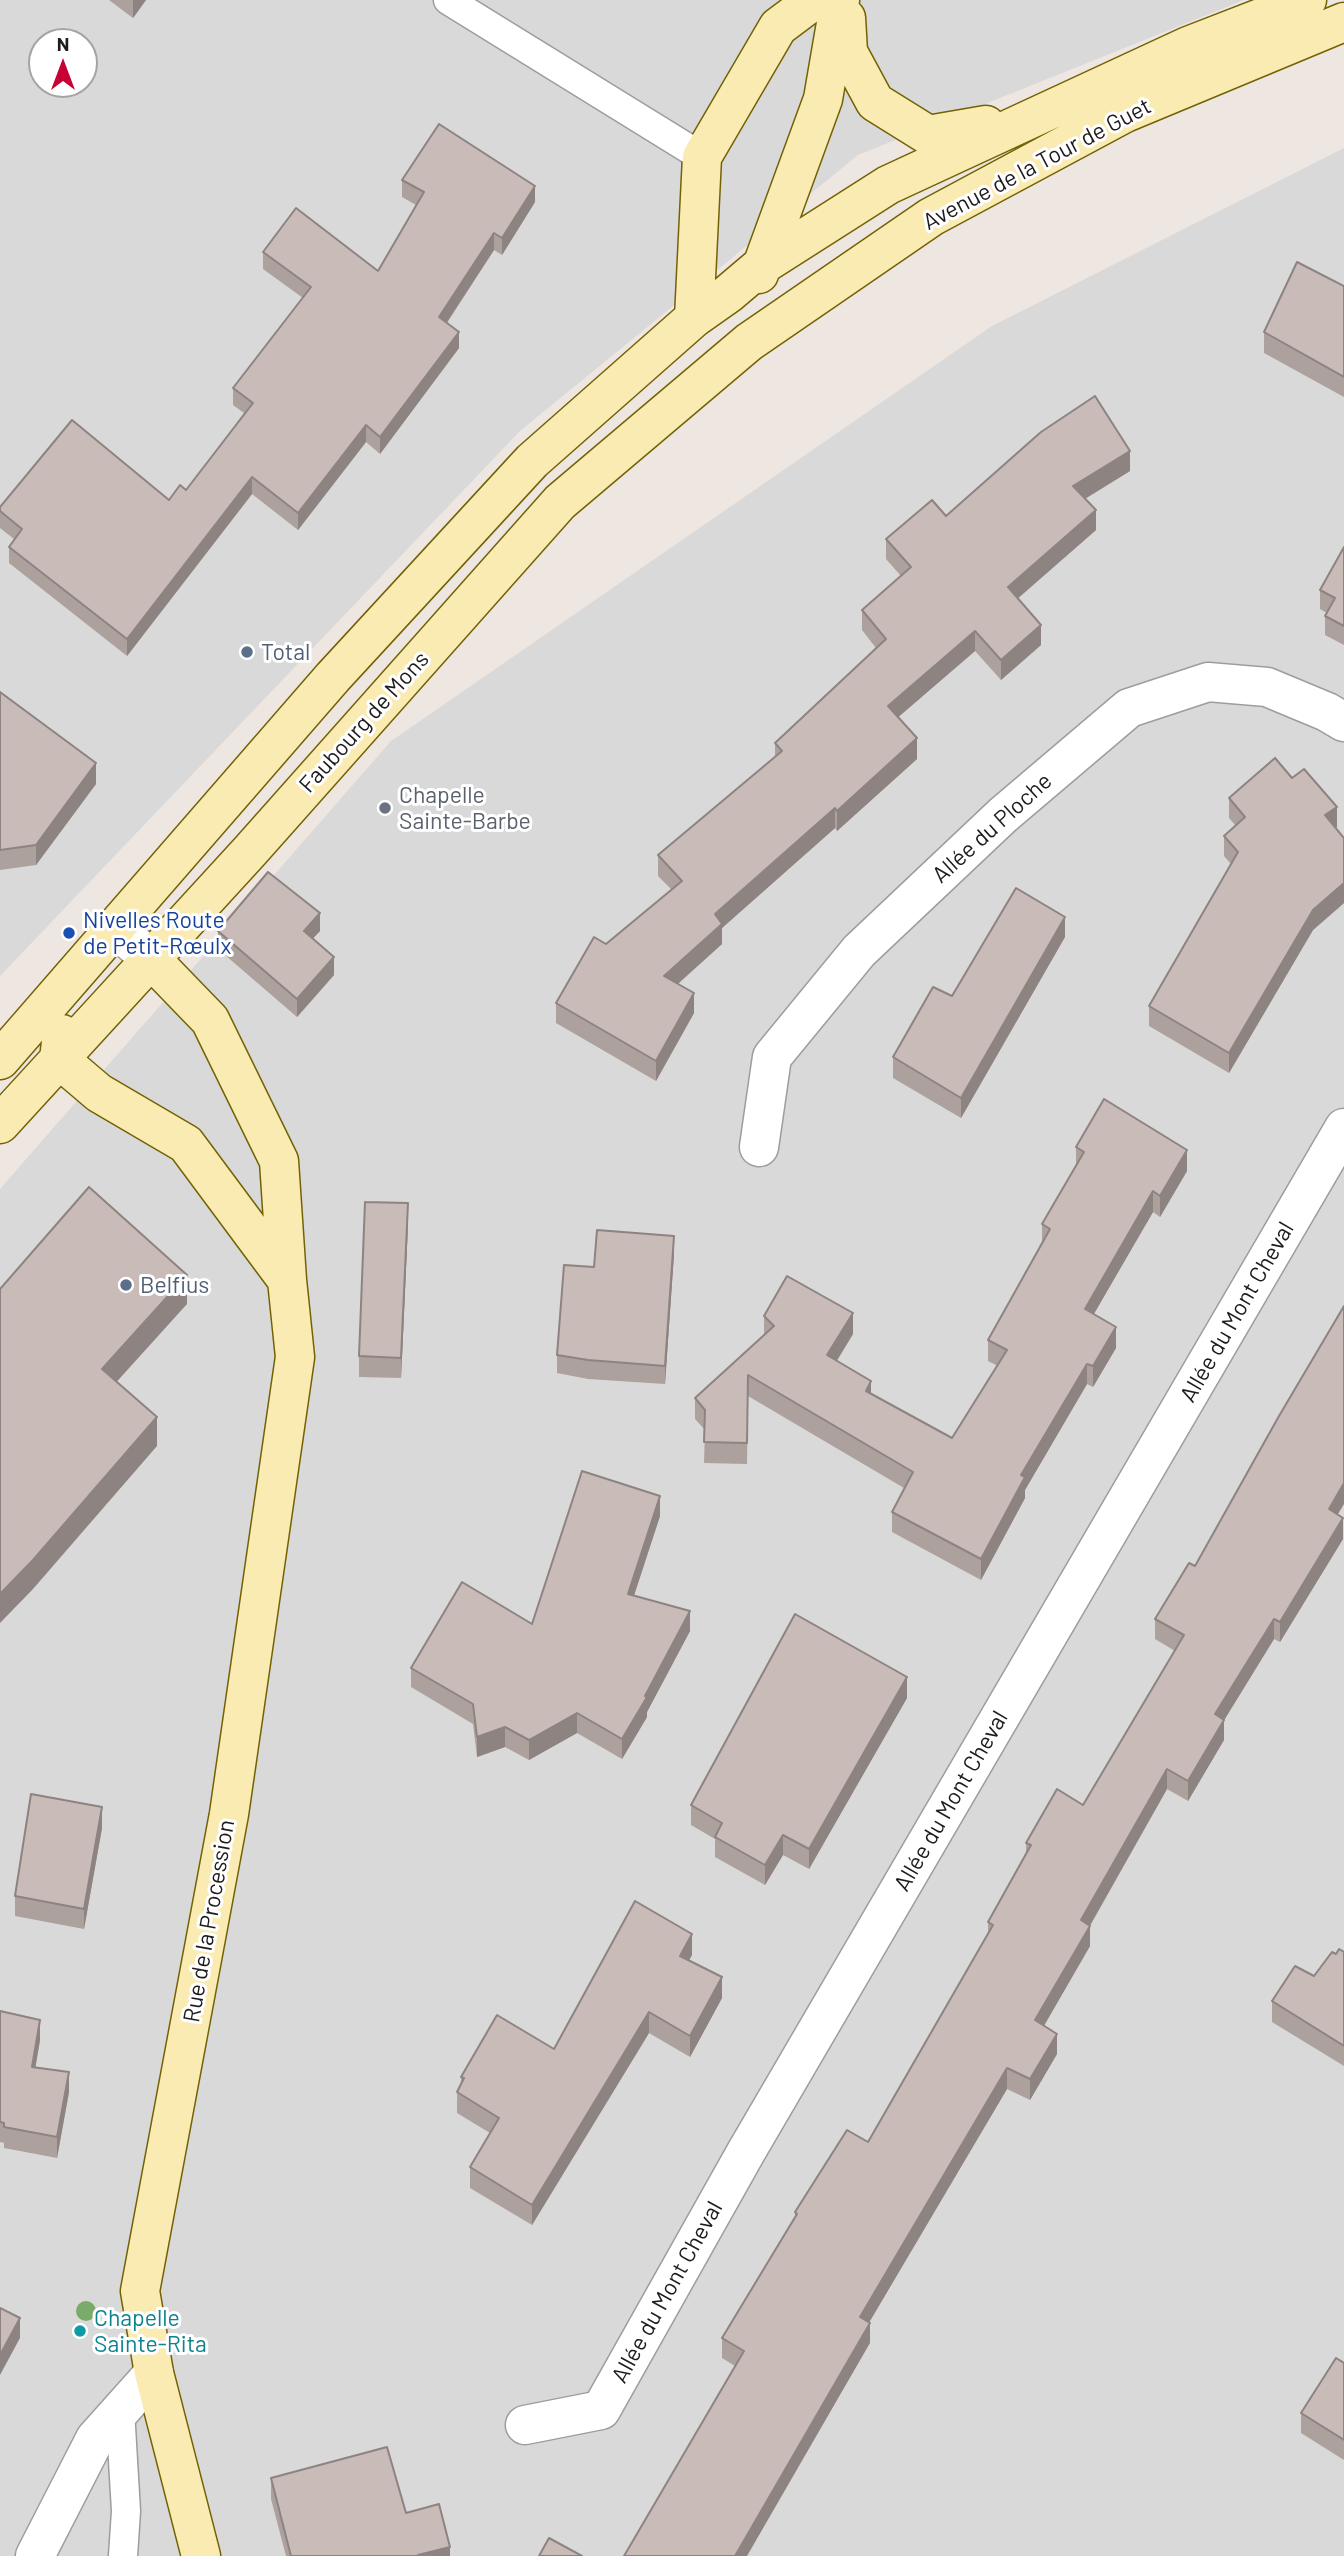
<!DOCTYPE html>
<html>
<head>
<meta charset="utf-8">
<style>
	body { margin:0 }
	#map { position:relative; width:1344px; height:2556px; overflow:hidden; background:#eee6e1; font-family:Barlow,sans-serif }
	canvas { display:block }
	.north { position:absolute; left:28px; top:28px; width:70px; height:70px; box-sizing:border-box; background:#fff; border:2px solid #a4a4a4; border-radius:50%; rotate:0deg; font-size:19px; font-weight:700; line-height:28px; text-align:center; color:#1c1c1c }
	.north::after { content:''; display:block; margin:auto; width:24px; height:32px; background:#c80034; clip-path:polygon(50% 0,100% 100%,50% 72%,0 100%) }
</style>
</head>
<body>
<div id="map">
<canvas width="1344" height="2556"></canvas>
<div class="north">N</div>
</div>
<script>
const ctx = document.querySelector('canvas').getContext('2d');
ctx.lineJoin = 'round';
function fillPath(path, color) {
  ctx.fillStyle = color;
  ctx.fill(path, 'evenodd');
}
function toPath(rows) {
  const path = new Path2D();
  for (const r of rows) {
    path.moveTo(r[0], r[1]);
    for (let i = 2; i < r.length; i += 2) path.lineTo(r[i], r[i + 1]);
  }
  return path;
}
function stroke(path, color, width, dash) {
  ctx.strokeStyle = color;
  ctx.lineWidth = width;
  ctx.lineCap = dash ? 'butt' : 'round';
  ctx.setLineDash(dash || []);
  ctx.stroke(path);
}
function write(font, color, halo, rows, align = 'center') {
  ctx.font = font + ' Barlow,sans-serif';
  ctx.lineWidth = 6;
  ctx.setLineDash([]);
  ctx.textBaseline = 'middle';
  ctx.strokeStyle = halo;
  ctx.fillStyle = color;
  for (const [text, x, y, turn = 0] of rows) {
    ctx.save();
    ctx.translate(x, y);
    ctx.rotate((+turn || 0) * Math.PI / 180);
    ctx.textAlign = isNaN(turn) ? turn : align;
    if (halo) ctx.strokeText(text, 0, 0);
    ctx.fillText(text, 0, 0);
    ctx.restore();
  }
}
fillPath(toPath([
	[0,0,1244,0,858,155,520,431,0,976],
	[42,42,84,42,84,84,42,84],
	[1344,148,1344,2556,0,2556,0,1189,391,741,992,326]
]), '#dad9d9');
const lane = toPath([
	[448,0,702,157],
	[120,2410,126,2511,123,2556]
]);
const street = toPath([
	[115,928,151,959],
	[759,1147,772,1057,859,951,1003,815,1129,708,1208,682,1267,687,1327,712,1344,722],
	[525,2425,601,2410,746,2152,1344,1128],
	[35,2556,95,2439,154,2373]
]);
const secondary = toPath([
	[846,18,848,52,875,102,928,135,986,125],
	[759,274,823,99,840,0],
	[694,318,702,157,778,27,814,0],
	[151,959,210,1020,279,1161,287,1280,295,1357,229,1814,140,2291,154,2373,201,2556],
	[62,1034,59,1059,99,1093,186,1144,287,1280],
	[0,1060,333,677,532,461,694,318,728,294,761,266,888,185,1188,46,1307,0],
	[0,1124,250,851,560,502,749,342,931,217,1125,113,1344,22]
]);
stroke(lane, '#9d9d9d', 31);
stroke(street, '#9d9d9d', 41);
stroke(secondary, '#736203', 41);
stroke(lane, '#fff', 28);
stroke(street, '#fff', 38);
stroke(secondary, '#faebb3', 38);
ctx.fillStyle = '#7bab6a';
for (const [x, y] of [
	[86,2311]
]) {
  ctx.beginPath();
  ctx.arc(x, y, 10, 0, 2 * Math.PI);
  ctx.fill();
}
fillPath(toPath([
	[109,0,146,0,133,18],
	[402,180,535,202,502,255,494,250,447,323,459,348,380,454,366,442,298,530,252,494,127,656,9,563,9,547,14,539,0,528,0,507,169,500,186,490,244,413,233,405,233,388,303,298,263,269,263,252,378,271,416,205,402,197],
	[1344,286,1344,397,1264,353,1264,332],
	[1130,471,1085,499,1096,530,1018,598,1041,645,1001,680,975,651,898,717,917,759,837,831,835,828,722,928,722,944,678,984,694,1013,656,1081,556,1023,556,1003,606,944,672,890,658,876,658,855,775,757,775,743,876,648,862,630,862,610,901,576,886,559,886,539,946,516],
	[1344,547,1344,645,1325,635,1325,616,1327,613,1320,609,1320,590],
	[0,692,96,784,36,865,0,870],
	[1229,798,1337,827,1335,828,1344,838,1344,903,1313,930,1229,1073,1149,1026,1149,1006,1231,864,1224,856,1224,836,1236,826,1229,818],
	[218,931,320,931,313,938,334,975,297,1017,218,949],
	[1065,937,961,1118,893,1078,893,1057,952,996],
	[1076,1147,1187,1171,1160,1217,1153,1212,1094,1314,1116,1348,1093,1387,1087,1384,1025,1490,1025,1498,981,1580,892,1532,892,1512,904,1488,748,1396,747,1464,704,1463,705,1430,695,1419,695,1398,764,1336,764,1316,853,1334,837,1361,871,1395,952,1438,998,1366,988,1361,988,1340,1042,1243,1042,1224,1076,1165],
	[408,1224,401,1378,359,1377,359,1356],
	[674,1254,665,1384,588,1379,557,1373,557,1355,594,1267],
	[1338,1515,1343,1539,1280,1642,1274,1639,1224,1720,1224,1740,1188,1801,1167,1789,1090,1926,1090,1946,1044,2026,1057,2054,1030,2100,1007,2089,869,2322,870,2343,735,2366,722,2358,722,2338,795,2217,795,2212,868,2142,988,1935,988,1922,1026,1853,1026,1843,1083,1805,1175,1651,1155,1639,1155,1619,1195,1566],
	[660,1516,634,1595,690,1631,647,1712,647,1717,622,1759,577,1733,529,1760,505,1747,477,1757,473,1724,411,1687,411,1668,532,1624],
	[907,1698,809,1869,783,1855,765,1885,715,1857,715,1839,691,1825,691,1805],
	[102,1828,84,1929,15,1916,15,1896],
	[1344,1952,1344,2066,1272,2022,1272,2001,1314,1976,1336,1954],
	[692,1955,689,1960,722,1998,690,2057,649,2033,532,2225,470,2188,470,2167,490,2133,457,2113,457,2092,461,2084,461,2077,554,2049],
	[0,2011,40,2040,35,2068,69,2092,57,2158,4,2148,4,2143,0,2142],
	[1344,2363,1344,2460,1301,2433,1301,2413],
	[271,2478,406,2513,450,2556,286,2556,271,2499]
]), '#ada19e');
fillPath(toPath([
	[133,0,146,0,133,18],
	[535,186,535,202,502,255,502,238],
	[494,233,494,250,439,334,439,317],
	[459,332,459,348,380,454,380,437],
	[366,425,366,442,298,530,298,513],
	[1130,451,1130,471,1073,506,1073,486],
	[252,477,252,494,127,656,127,639],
	[1096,510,1096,530,1008,607,1008,587],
	[1041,625,1041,645,1001,680,1001,660],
	[975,631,975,651,888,726,888,706],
	[917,738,917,759,837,831,837,811],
	[96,763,96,784,36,865,36,845],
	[1337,807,1337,827,1325,835,1325,815],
	[835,808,835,828,722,928,722,944,664,996,664,976,715,914],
	[1344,883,1344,903,1313,930,1229,1073,1229,1053,1313,910],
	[320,913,320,931,304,948,304,931],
	[1065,917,1065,937,961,1118,961,1098],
	[334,957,334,975,297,1017,297,999],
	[694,993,694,1013,656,1081,656,1061],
	[1187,1150,1187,1171,1160,1217,1160,1196],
	[1153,1191,1153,1212,1085,1329,1085,1309],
	[408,1203,408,1224,401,1378,401,1358],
	[674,1236,674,1254,665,1384,665,1366],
	[187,1275,187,1304,102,1398,102,1369],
	[853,1313,853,1334,827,1376,827,1355],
	[1116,1327,1116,1348,1093,1387,1093,1366],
	[1087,1364,1087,1384,1025,1490,1025,1498,981,1580,981,1559,1021,1475],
	[871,1381,871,1402,866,1391],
	[157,1417,157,1446,33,1589,0,1623,0,1594],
	[1344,1483,1344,1504,1329,1529,1329,1509],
	[660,1496,660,1516,628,1614,628,1594],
	[1343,1518,1343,1539,1280,1642,1280,1622],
	[690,1611,690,1631,647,1712,647,1717,622,1759,622,1739],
	[1274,1619,1274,1639,1215,1735,1215,1714],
	[907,1677,907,1698,809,1869,809,1849],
	[577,1713,577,1733,529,1760,529,1740],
	[1224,1720,1224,1740,1188,1801,1188,1781],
	[505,1727,505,1747,477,1757,477,1737],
	[1167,1769,1167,1789,1081,1941,1081,1920],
	[102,1807,102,1828,84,1929,84,1909],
	[783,1835,783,1855,765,1885,765,1865],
	[1090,1926,1090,1946,1035,2041,1035,2020],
	[692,1934,692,1955,680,1976,680,1956],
	[722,1977,722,1998,690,2057,690,2036],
	[649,2012,649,2033,532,2225,532,2205],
	[40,2020,40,2040,32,2088,32,2067],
	[1057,2034,1057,2054,1030,2100,1030,2079],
	[1007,2068,1007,2089,860,2338,860,2317],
	[69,2072,69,2092,57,2158,57,2137],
	[20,2318,20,2338,0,2375,0,2355],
	[870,2323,870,2343,747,2556,735,2556],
	[450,2547,450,2556,418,2556,418,2555]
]), '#8d8381');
const building = toPath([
	[439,124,535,186,502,238,494,233,439,317,459,332,380,437,366,425,298,513,252,477,127,639,9,547,22,529,0,511,0,507,72,420,169,500,180,485,186,490,253,403,233,388,311,287,263,252,296,208,378,271,424,192,402,180,439,124],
	[1297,262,1344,286,1344,377,1264,332,1297,262],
	[1095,396,1130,451,1073,486,1096,510,1008,587,1041,625,1001,660,975,631,888,706,917,738,837,811,835,808,715,914,722,924,664,976,694,993,656,1061,556,1003,594,937,606,944,682,881,658,855,782,751,775,743,886,639,862,610,911,567,886,539,932,500,946,516,1041,432,1095,396],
	[1344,547,1344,626,1325,616,1335,598,1320,590,1344,547],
	[0,692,96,763,36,845,0,850,0,692],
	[1275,758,1292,778,1304,769,1337,807,1325,815,1344,838,1344,883,1313,910,1229,1053,1149,1006,1238,852,1224,836,1245,817,1229,798,1275,758],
	[268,872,320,913,304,931,334,957,297,999,218,931,268,872],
	[1016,888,1065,917,961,1098,893,1057,933,987,952,996,1016,888],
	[1104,1099,1187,1150,1160,1196,1153,1191,1085,1309,1116,1327,1093,1366,1087,1364,1021,1475,1025,1477,981,1559,892,1512,913,1472,748,1375,747,1443,704,1442,705,1410,695,1398,774,1326,764,1316,787,1276,853,1313,827,1355,871,1381,866,1391,952,1438,1007,1350,988,1340,1050,1229,1042,1224,1084,1152,1076,1147,1104,1099],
	[89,1187,187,1275,102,1369,157,1417,33,1560,0,1594,0,1289,89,1187],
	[365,1202,408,1203,401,1358,359,1356,365,1202],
	[597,1230,674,1236,665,1366,588,1360,557,1355,564,1265,594,1267,597,1230],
	[1344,1306,1344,1483,1329,1509,1343,1518,1280,1622,1274,1619,1215,1714,1224,1720,1188,1781,1167,1769,1081,1920,1090,1926,1035,2020,1057,2034,1030,2079,1007,2068,860,2317,870,2323,735,2556,624,2556,744,2351,722,2338,797,2214,795,2212,847,2130,868,2142,993,1925,988,1922,1031,1845,1026,1843,1057,1789,1083,1805,1184,1635,1155,1619,1189,1563,1195,1566,1279,1416,1344,1306],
	[582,1471,660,1496,628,1594,690,1611,645,1696,647,1697,622,1739,577,1713,529,1740,505,1727,477,1737,473,1704,411,1668,462,1582,532,1624,582,1471],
	[795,1614,907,1677,809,1849,783,1835,765,1865,715,1837,722,1823,691,1805,795,1614],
	[31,1794,102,1807,84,1909,15,1896,31,1794],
	[635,1901,692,1934,680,1956,722,1977,690,2036,649,2012,532,2205,470,2167,499,2118,457,2092,464,2078,461,2077,497,2015,554,2049,635,1901],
	[1339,1949,1344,1952,1344,2046,1272,2001,1295,1966,1314,1976,1332,1952,1336,1954,1339,1949],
	[0,2011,40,2020,32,2067,69,2072,57,2137,4,2127,4,2123,0,2122,0,2011],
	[0,2308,20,2318,0,2355,0,2308],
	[1336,2358,1344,2363,1344,2440,1301,2413,1336,2358],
	[387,2447,406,2513,439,2504,450,2547,418,2555,419,2556,291,2556,271,2478,387,2447],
	[549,2538,582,2556,539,2556,549,2538]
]);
fillPath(building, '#c9bbb8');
stroke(building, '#8d8381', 2);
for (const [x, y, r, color] of [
	[247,652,7,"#5c6f8a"],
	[385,808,7,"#6b7280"],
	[69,933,7,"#1a4fb4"],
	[126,1285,7,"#5c6f8a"],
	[80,2331,7,"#0f9aa8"]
]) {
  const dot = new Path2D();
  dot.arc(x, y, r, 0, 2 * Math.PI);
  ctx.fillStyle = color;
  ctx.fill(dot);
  stroke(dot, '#fff', 2.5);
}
write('23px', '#1c1c1c', '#fff', [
	["Avenue de la Tour de Guet",1037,164,-28],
	["Faubourg de Mons",364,722,-48],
	["Allée du Ploche",992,828,-42],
	["Allée du Mont Cheval",1237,1312,-60],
	["Allée du Mont Cheval",951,1801,-60],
	["Rue de la Procession",209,1921,-80],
	["Allée du Mont Cheval",667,2292,-61]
]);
write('23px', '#4e5e75', '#fff', [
	["Total",261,652],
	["Belfius",140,1285]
], 'left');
write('23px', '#5b616d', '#fff', [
	["Chapelle",399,795],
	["Sainte-Barbe",399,821]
], 'left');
write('23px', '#164399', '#fff', [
	["Nivelles Route",83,920],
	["de Petit-Rœulx",83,946]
], 'left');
write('23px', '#0d838f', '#fff', [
	["Chapelle",94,2318],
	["Sainte-Rita",94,2344]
], 'left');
</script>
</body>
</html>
